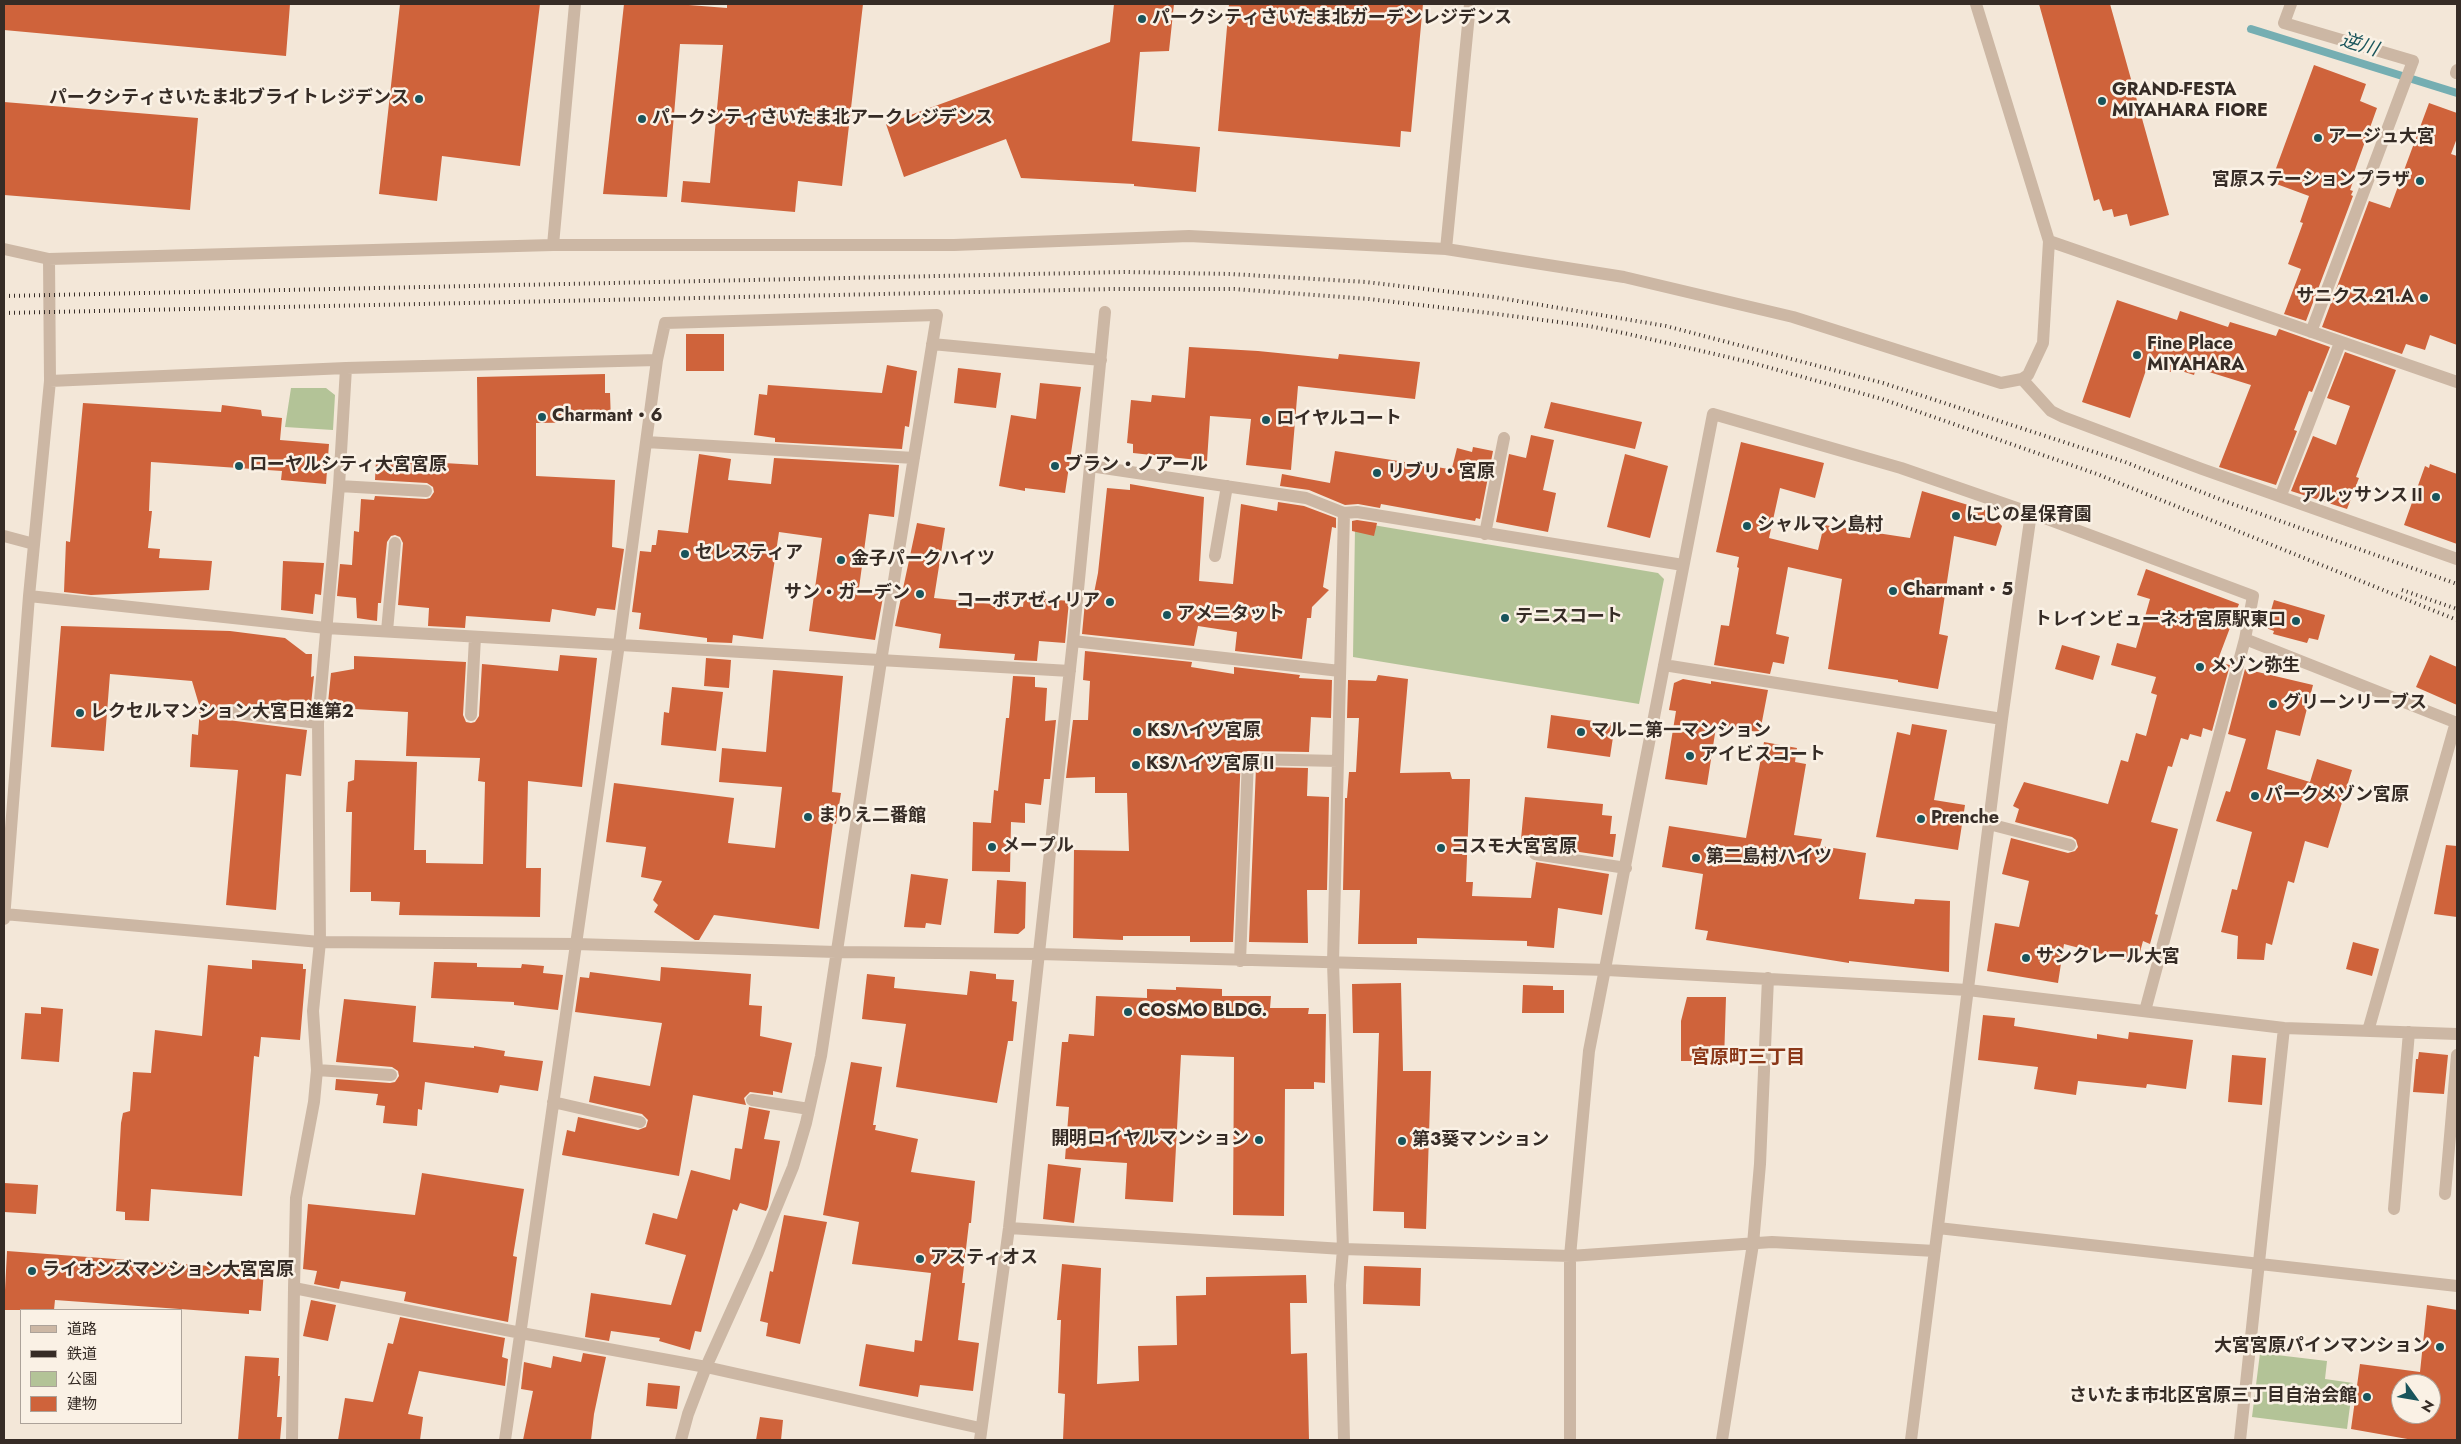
<!DOCTYPE html>
<html>
<head>
<meta charset="utf-8">
<style>
	body { margin:0 }
	#map { position:relative; width:2461px; height:1444px; overflow:hidden; background:#f3e7d8; font-family:Jost,"Noto Sans JP",sans-serif }
	canvas { display:block }
	.frame { position:absolute; inset:0; border:5px solid #362c26; pointer-events:none }
	.legend { position:absolute; left:20px; top:1309px; width:162px; height:115px; box-sizing:border-box; background:#faf1e5; border:1px solid #aca299; margin:0; padding:6px 9px; list-style:none; font-size:15px; color:#362c26 }
	.legend li { display:flex; align-items:center; gap:10px; height:25px }
	.legend b { width:25px; border:1px solid #aca299 }
	.north { position:absolute; left:2391px; top:1374px; width:50px; height:50px; box-sizing:border-box; background:#faf1e5; border:1px solid #aca299; border-radius:50%; rotate:122deg; font-size:14px; font-weight:700; line-height:20px; text-align:center; color:#362c26 }
	.north::after { content:''; display:block; margin:auto; width:18px; height:22px; background:#19545b; clip-path:polygon(50% 0,100% 100%,50% 72%,0 100%) }
</style>
</head>
<body>
<div id="map">
<canvas width="2461" height="1444"></canvas>
<div class="frame"></div>
<ul class="legend">
<li><b style="height:6px;background:#ccb7a4"></b>道路</li>
<li><b style="height:6px;background:#362c26"></b>鉄道</li>
<li><b style="height:14px;background:#b3c397"></b>公園</li>
<li><b style="height:14px;background:#cf633b"></b>建物</li>
</ul>
<div class="north">N</div>
</div>
<script>
const ctx = document.querySelector('canvas').getContext('2d');
ctx.lineJoin = 'round';
function fillPath(path, color) {
  ctx.fillStyle = color;
  ctx.fill(path, 'evenodd');
}
function toPath(rows) {
  const path = new Path2D();
  for (const r of rows) {
    path.moveTo(r[0], r[1]);
    for (let i = 2; i < r.length; i += 2) path.lineTo(r[i], r[i + 1]);
  }
  return path;
}
function stroke(path, color, width, dash) {
  ctx.strokeStyle = color;
  ctx.lineWidth = width;
  ctx.lineCap = dash ? 'butt' : 'round';
  ctx.setLineDash(dash || []);
  ctx.stroke(path);
}
function write(font, color, halo, rows, align = 'center') {
  ctx.font = font + ' Jost,"Noto Sans JP",sans-serif';
  ctx.lineWidth = 5;
  ctx.setLineDash([]);
  ctx.textBaseline = 'middle';
  ctx.strokeStyle = halo;
  ctx.fillStyle = color;
  for (const [text, x, y, turn = 0] of rows) {
    ctx.save();
    ctx.translate(x, y);
    ctx.rotate((+turn || 0) * Math.PI / 180);
    ctx.textAlign = isNaN(turn) ? turn : align;
    if (halo) ctx.strokeText(text, 0, 0);
    ctx.fillText(text, 0, 0);
    ctx.restore();
  }
}
fillPath(toPath([
	[291,388,326,388,335,395,333,430,285,427],
	[1361,523,1658,573,1664,579,1639,704,1353,657,1355,528],
	[2260,1353,2327,1361,2325,1379,2353,1383,2347,1429,2252,1417]
]), '#b3c397');
stroke(toPath([
	[2251,29,2457,93]
]), '#75aeb2', 8);
fillPath(toPath([
	[4,4,290,4,286,56,4,30],
	[400,4,540,4,520,166,442,156,437,201,379,194],
	[624,4,676,4,727,8,727,4,863,4,842,186,798,181,795,212,681,202,683,181,710,183,723,45,680,44,667,197,603,194],
	[1114,4,1174,4,1169,51,1140,52,1132,141,1200,147,1196,192,1134,186,1134,184,1021,178,1006,139,904,177,886,124,1110,42],
	[1229,4,1423,4,1411,132,1401,131,1400,147,1218,131],
	[2039,4,2110,4,2169,215,2130,226,2127,214,2114,217,2112,209,2103,211,2099,199,2094,201],
	[2314,65,2366,84,2360,101,2377,108,2352,178,2354,179,2350,190,2353,191,2351,195,2353,196,2306,321,2284,314,2301,269,2288,264,2303,223,2300,222,2309,196,2271,182],
	[4,102,198,118,190,210,4,195],
	[2429,103,2457,113,2457,138,2451,154,2457,156,2457,345,2430,335,2425,350,2406,344,2402,354,2322,327,2369,201,2390,208],
	[2117,300,2177,320,2180,311,2228,327,2230,322,2276,336,2279,329,2330,347,2312,392,2309,391,2294,430,2297,431,2276,485,2219,467,2251,385,2196,368,2194,375,2172,368,2171,372,2148,364,2130,418,2082,402],
	[686,334,724,334,724,371,686,371],
	[1189,347,1258,351,1338,359,1339,354,1420,362,1415,399,1298,386,1291,470,1246,465,1251,419,1210,416,1207,461,1133,453,1133,444,1127,443,1131,400,1151,402,1152,395,1185,398],
	[2345,352,2396,370,2356,477,2359,478,2347,509,2291,491,2313,436,2336,445,2350,406,2327,398],
	[887,365,917,371,909,427,905,426,902,449,775,442,775,438,754,435,759,394,767,395,768,385,882,393],
	[958,368,1001,373,996,408,954,403],
	[605,374,605,393,610,393,611,422,536,423,536,476,615,480,612,547,624,549,615,610,597,608,595,616,552,609,550,622,466,616,465,628,428,626,429,608,398,605,403,543,400,537,395,535,391,536,387,542,381,603,378,603,377,621,357,618,356,598,337,596,340,564,352,565,354,531,359,532,361,499,374,500,375,496,426,499,430,498,434,492,433,487,427,483,375,480,376,459,478,465,477,377],
	[1040,383,1081,387,1065,493,1025,488,1025,491,999,486,1011,415,1036,419],
	[1551,402,1642,422,1635,449,1544,428],
	[83,403,221,412,222,405,261,410,262,416,282,418,280,440,329,444,326,484,281,480,282,471,151,462,149,511,152,511,148,548,160,549,159,558,212,561,209,590,91,595,64,592,66,541,70,542],
	[1531,435,1554,440,1543,490,1556,493,1548,532,1496,522,1509,454,1526,458],
	[1741,442,1824,463,1815,498,1780,488,1769,538,1818,550,1824,525,1910,538,1922,491,1988,511,2002,526,1996,546,1954,536,1939,634,1948,636,1938,689,1898,682,1898,680,1828,669,1842,579,1788,567,1776,634,1789,637,1784,664,1773,662,1770,674,1714,665,1721,625,1729,626,1739,568,1737,567,1739,557,1716,552],
	[1473,447,1493,451,1480,519,1476,518,1475,521,1381,504,1380,508,1358,504,1345,505,1309,490,1280,486,1282,474,1330,483,1335,451,1449,469,1452,468,1457,448,1472,452],
	[699,454,731,459,728,480,771,484,774,458,899,465,894,517,869,514,859,588,884,592,875,640,809,631,822,538,779,532,763,639,733,635,732,643,707,642,707,638,639,629,641,613,632,612,640,551,651,552,652,545,656,545,658,530,688,533],
	[1625,454,1668,466,1650,538,1607,527],
	[2430,464,2457,474,2457,544,2404,525,2425,466,2429,468],
	[1130,484,1204,497,1199,581,1233,584,1241,504,1277,511,1278,502,1304,506,1336,518,1336,528,1332,527,1323,587,1329,590,1312,607,1311,618,1307,618,1302,659,1235,651,1237,632,1198,626,1194,646,1082,634,1085,602,1092,603,1098,573,1107,488,1130,490],
	[1357,520,1377,523,1374,536,1352,531,1352,521],
	[917,523,945,528,934,598,1023,607,1024,597,1069,601,1065,643,1039,641,1037,661,1014,660,1015,654,939,648,941,634,895,626],
	[283,561,324,563,321,595,315,594,313,614,281,610],
	[2146,569,2239,604,2217,662,2230,665,2212,731,2203,728,2201,737,2190,734,2188,740,2181,738,2172,767,2168,766,2151,822,2178,829,2155,914,2158,915,2150,944,2143,941,2137,963,2064,944,2058,983,1987,971,1995,923,2019,927,2029,881,2002,874,2011,838,2068,853,2075,851,2078,847,2076,840,2072,837,2015,822,2019,809,2013,806,2024,782,2108,804,2121,760,2128,762,2136,733,2146,736,2157,695,2151,693,2156,677,2111,665,2117,643,2136,648,2150,599,2137,595],
	[2274,600,2325,615,2318,640,2309,638,2307,643,2273,634,2274,631,2266,628],
	[61,626,230,631,285,638,306,654,312,654,311,677,314,676,310,714,230,704,225,705,221,711,222,716,228,720,307,730,301,776,286,774,276,910,226,905,238,770,190,767,192,734,198,735,200,708,192,681,110,674,104,751,51,747],
	[2062,645,2100,656,2093,680,2055,669],
	[1085,651,1192,662,1191,667,1234,674,1234,667,1300,675,1299,678,1332,680,1331,718,1311,717,1309,752,1248,751,1241,755,1233,942,1190,942,1190,936,1123,936,1123,940,1073,938,1074,850,1129,851,1127,793,1095,793,1095,777,1066,778,1073,720,1088,720,1090,681,1083,680],
	[560,655,597,658,582,787,528,781,526,868,541,868,540,917,399,915,400,902,371,901,371,892,350,892,352,812,346,812,348,782,354,780,355,760,417,762,414,850,426,850,426,863,483,864,485,782,478,781,480,758,406,756,408,712,354,709,354,705,328,703,331,673,354,669,354,656,466,662,463,715,466,722,471,723,475,722,479,716,482,664,558,671],
	[2430,655,2457,667,2457,705,2416,687],
	[706,658,731,660,729,688,704,686],
	[2245,669,2313,685,2300,736,2276,730,2267,769,2310,782,2317,759,2352,770,2328,848,2305,841,2294,883,2288,881,2272,945,2266,943,2264,960,2237,959,2238,936,2221,932,2232,889,2237,890,2252,832,2216,821,2226,791,2230,792,2246,739,2228,734],
	[773,670,843,676,832,792,841,793,836,824,833,823,819,929,714,915,699,940,695,940,654,912,658,905,653,900,662,881,641,877,646,847,606,842,614,783,734,798,728,843,775,848,782,787,719,782,722,748,766,752],
	[1378,675,1408,679,1400,773,1450,772,1452,779,1470,779,1466,882,1473,882,1472,896,1531,898,1536,862,1609,874,1602,915,1558,908,1554,948,1527,946,1527,941,1417,938,1417,944,1358,944,1360,890,1343,890,1345,798,1347,798,1349,772,1356,772,1359,718,1347,718,1348,680,1376,681],
	[1013,676,1035,677,1035,687,1047,688,1045,721,1056,720,1050,779,1044,779,1041,805,1025,803,1025,823,1011,822,1010,872,972,871,973,822,991,823,994,790,998,791,1006,718,1009,718],
	[1683,679,1711,684,1711,681,1768,690,1760,732,1716,727,1707,785,1665,779,1676,711,1669,710,1674,683],
	[672,687,723,692,716,751,661,745,664,712,669,713],
	[1551,715,1615,724,1610,757,1547,748],
	[1912,724,1947,730,1934,800,1965,805,1958,850,1876,837,1897,732,1910,735],
	[1764,742,1797,748,1795,762,1806,764,1794,835,1822,839,1820,846,1866,853,1859,899,1914,904,1915,899,1950,901,1949,972,1849,961,1849,963,1706,940,1708,931,1695,929,1703,874,1662,867,1669,826,1746,838],
	[1256,767,1308,768,1307,796,1329,797,1327,890,1307,890,1308,943,1249,942],
	[1525,797,1603,804,1602,815,1612,816,1610,834,1616,834,1613,857,1539,846,1540,840,1521,839],
	[2446,845,2457,846,2457,917,2434,914],
	[911,874,948,879,941,925,926,923,925,928,904,927],
	[997,880,1026,882,1025,928,1018,934,994,933],
	[2353,942,2379,949,2372,976,2346,969],
	[252,960,303,964,303,969,306,969,300,1040,261,1037,259,1057,254,1056,242,1196,151,1189,149,1221,125,1220,125,1212,116,1211,121,1123,123,1113,130,1111,133,1072,151,1073,155,1030,202,1036,208,965,252,969],
	[434,962,477,963,477,967,521,968,522,964,544,966,543,973,563,975,558,1010,514,1005,514,1002,431,998],
	[661,967,751,974,749,1005,762,1006,760,1036,792,1043,782,1093,773,1091,773,1095,750,1092,744,1098,746,1105,693,1095,679,1176,562,1155,567,1130,575,1132,578,1117,638,1130,646,1127,648,1120,642,1114,589,1102,594,1076,650,1086,662,1023,575,1012,580,977,589,978,590,972,660,981],
	[970,971,996,974,996,979,1014,980,1012,1001,1017,1002,1013,1041,1008,1041,997,1103,896,1087,906,1024,862,1019,867,974,895,977,894,988,967,995],
	[1401,983,1403,1071,1431,1071,1426,1229,1404,1228,1404,1212,1373,1211,1379,1033,1353,1033,1352,984],
	[1523,985,1553,986,1553,990,1564,990,1564,1013,1522,1013],
	[1176,987,1222,989,1222,996,1271,996,1270,1008,1309,1008,1308,1014,1326,1014,1325,1083,1314,1082,1314,1089,1285,1089,1284,1216,1233,1215,1234,1057,1181,1055,1173,1202,1125,1199,1127,1163,1065,1159,1069,1107,1056,1106,1062,1042,1068,1042,1069,1034,1094,1036,1096,996,1147,998,1147,989,1176,990],
	[1687,997,1726,997,1724,1061,1681,1061,1681,1021],
	[344,999,416,1006,413,1042,474,1048,474,1046,505,1051,504,1056,543,1061,538,1091,500,1085,498,1093,425,1082,422,1110,418,1109,417,1126,383,1123,385,1106,376,1105,378,1094,335,1090,336,1079,390,1083,395,1082,399,1076,398,1071,392,1067,336,1062],
	[41,1007,63,1009,59,1062,21,1059,25,1013,41,1014],
	[1983,1015,2015,1018,2014,1026,2097,1039,2097,1034,2128,1039,2129,1032,2193,1040,2186,1089,2147,1084,2146,1088,2078,1081,2076,1095,2034,1089,2038,1067,1978,1060],
	[2419,1052,2448,1055,2444,1094,2413,1092,2416,1059,2418,1059],
	[2232,1055,2266,1058,2262,1105,2228,1102],
	[851,1062,882,1067,873,1125,876,1125,875,1130,918,1139,911,1172,975,1181,971,1223,969,1223,962,1283,965,1283,958,1340,979,1343,973,1391,920,1385,918,1397,859,1386,866,1344,914,1352,915,1340,922,1341,931,1273,852,1264,859,1222,823,1215],
	[749,1107,770,1111,764,1139,780,1141,768,1207,766,1211,740,1203,737,1211,733,1209,701,1332,695,1331,690,1350,659,1341,660,1338,611,1331,609,1341,585,1337,591,1293,671,1305,686,1255,645,1244,653,1213,677,1219,691,1170,730,1180,735,1148,742,1149],
	[1048,1164,1081,1168,1074,1223,1043,1219],
	[422,1173,524,1189,513,1256,517,1257,508,1322,404,1301,406,1292,341,1281,339,1289,314,1284,317,1271,303,1269,308,1204,415,1215],
	[4,1183,38,1185,36,1214,4,1212],
	[784,1215,827,1222,800,1344,766,1336,768,1323,760,1321,770,1271,773,1272],
	[7,1251,264,1270,261,1311,249,1310,249,1314,55,1300,54,1310,4,1310],
	[1062,1264,1101,1268,1097,1384,1139,1381,1138,1346,1177,1345,1176,1296,1206,1295,1206,1277,1306,1275,1307,1303,1290,1303,1291,1354,1307,1353,1309,1440,1063,1440,1065,1394,1058,1393,1061,1320,1057,1320],
	[1364,1266,1421,1268,1420,1306,1363,1304],
	[311,1300,336,1305,328,1341,303,1336],
	[2427,1305,2457,1310,2457,1440,2413,1440,2351,1429,2360,1364,2420,1372],
	[2401,1384,2431,1384,2431,1414,2401,1414],
	[400,1317,505,1338,502,1357,508,1359,505,1386,419,1371,408,1414,423,1417,420,1440,338,1440,345,1398,373,1402,388,1343,393,1344],
	[583,1353,606,1357,594,1414,591,1440,523,1440,533,1391,521,1389,524,1362,551,1368,553,1356,581,1362],
	[245,1356,279,1358,278,1376,280,1376,277,1417,282,1417,280,1440,238,1440],
	[648,1383,680,1386,677,1409,646,1406],
	[760,1417,783,1420,781,1440,756,1440]
]), '#cf633b');
stroke(toPath([
	[2291,4,2284,23,2413,61,2311,332],
	[2456,73,2457,70],
	[2049,241,2457,382],
	[553,245,575,4],
	[4,249,49,259],
	[1446,249,1470,4],
	[932,344,1101,360],
	[346,368,339,486,318,723,320,942,313,1011,317,1070,314,1102,296,1198,294,1288,521,1333,706,1367,980,1428],
	[2022,379,2051,411,2063,417,2202,469,2457,559],
	[50,381,346,368,657,360],
	[646,442,914,458],
	[1090,466,1306,498,1344,513,1357,512,1683,565],
	[339,486,426,491],
	[2281,495,2340,343],
	[1485,534,1504,438],
	[4,536,34,544],
	[1215,556,1227,486],
	[29,596,326,628,1070,671],
	[387,631,395,543],
	[2245,639,2457,723],
	[1073,641,1340,671],
	[1664,665,2002,719],
	[229,712,318,723],
	[471,715,475,637],
	[1989,824,2070,845],
	[1535,854,1626,868],
	[4,914,320,942,576,944,836,952,1039,954,1607,970,1968,990,2284,1028,2457,1034],
	[4,919,29,596,50,381,49,259,553,245,954,245,1189,236,1446,249,1624,277,1793,317,2001,383,2022,379,2028,375,2043,343,2049,241,1976,4],
	[1240,961,1248,759,1338,761],
	[2368,1031,2456,722],
	[317,1070,391,1075],
	[752,1100,809,1109],
	[553,1102,640,1122],
	[2445,1194,2457,1055],
	[2394,1209,2409,1032],
	[1009,1228,1343,1249,1570,1256,1772,1242,1935,1251],
	[1938,1228,2457,1286],
	[292,1440,294,1288],
	[505,1440,619,644,657,360,665,323,937,315,881,661,821,1056,806,1123,793,1167,758,1252,706,1367,688,1414,681,1440],
	[980,1440,1009,1228,1073,641,1105,312],
	[1344,1440,1340,1285,1343,1249,1333,963,1344,513],
	[1570,1440,1570,1256,1589,1051,1713,414,1901,468,2031,513,2253,596,2245,639,2145,1011],
	[1722,1440,1753,1244,1760,1164,1768,978],
	[1911,1440,2002,719,2031,513],
	[2240,1440,2284,1028]
]), '#ccb7a4', 12);
stroke(toPath([
	[4,296,1125,272,1231,274,1366,282,1494,297,1666,326,1883,383,2125,462,2227,502,2457,584],
	[4,313,1113,289,1234,289,1369,299,1489,313,1589,326,1628,334,1749,362,1882,399,2097,474,2457,620],
	[2402,590,2457,609]
]), '#362c26', 4, [1, 4]);
for (const [x, y, r, color] of [
	[1142,19,5,"#19545b"],
	[419,99,5,"#19545b"],
	[2102,101,5,"#19545b"],
	[642,119,5,"#19545b"],
	[2318,138,5,"#19545b"],
	[2420,181,5,"#19545b"],
	[2424,298,5,"#19545b"],
	[2137,355,5,"#19545b"],
	[542,417,5,"#19545b"],
	[1266,420,5,"#19545b"],
	[239,466,5,"#19545b"],
	[1055,466,5,"#19545b"],
	[1377,473,5,"#19545b"],
	[2436,497,5,"#19545b"],
	[1956,516,5,"#19545b"],
	[1747,526,5,"#19545b"],
	[685,554,5,"#19545b"],
	[841,560,5,"#19545b"],
	[1893,591,5,"#19545b"],
	[920,594,5,"#19545b"],
	[1110,602,5,"#19545b"],
	[1167,615,5,"#19545b"],
	[1505,618,5,"#19545b"],
	[2296,621,5,"#19545b"],
	[2200,667,5,"#19545b"],
	[2273,704,5,"#19545b"],
	[80,713,5,"#19545b"],
	[1137,732,5,"#19545b"],
	[1581,732,5,"#19545b"],
	[1690,756,5,"#19545b"],
	[1136,765,5,"#19545b"],
	[2255,796,5,"#19545b"],
	[808,817,5,"#19545b"],
	[1921,819,5,"#19545b"],
	[992,847,5,"#19545b"],
	[1441,848,5,"#19545b"],
	[1696,858,5,"#19545b"],
	[2026,958,5,"#19545b"],
	[1128,1012,5,"#19545b"],
	[1259,1140,5,"#19545b"],
	[1402,1141,5,"#19545b"],
	[920,1259,5,"#19545b"],
	[32,1271,5,"#19545b"],
	[2440,1347,5,"#19545b"],
	[2367,1397,5,"#19545b"]
]) {
  const dot = new Path2D();
  dot.arc(x, y, r, 0, 2 * Math.PI);
  ctx.fillStyle = color;
  ctx.fill(dot);
  stroke(dot, '#faf1e5', 2);
}
write('bold 18px', '#362c26', '#faf1e5', [
	["パークシティさいたま北ガーデンレジデンス",1152,19],
	["GRAND-FESTA",2112,91],
	["MIYAHARA FIORE",2112,112],
	["パークシティさいたま北ブライトレジデンス",409,99,"right"],
	["パークシティさいたま北アークレジデンス",652,119],
	["アージュ大宮",2328,138],
	["宮原ステーションプラザ",2410,181,"right"],
	["サニクス.21.A",2414,298,"right"],
	["Fine Place",2147,345],
	["MIYAHARA",2147,366],
	["Charmant・6",552,417],
	["ロイヤルコート",1276,420],
	["ローヤルシティ大宮宮原",249,466],
	["ブラン・ノアール",1065,466],
	["リブリ・宮原",1387,473],
	["アルッサンスⅡ",2426,497,"right"],
	["にじの星保育園",1966,516],
	["シャルマン島村",1757,526],
	["セレスティア",695,554],
	["金子パークハイツ",851,560],
	["Charmant・5",1903,591],
	["サン・ガーデン",910,594,"right"],
	["コーポアゼィリア",1100,602,"right"],
	["アメニタット",1177,615],
	["テニスコート",1515,618],
	["トレインビューネオ宮原駅東口",2286,621,"right"],
	["メゾン弥生",2210,667],
	["グリーンリーブス",2283,704],
	["レクセルマンション大宮日進第2",90,713],
	["KSハイツ宮原",1147,732],
	["マルニ第一マンション",1591,732],
	["アイビスコート",1700,756],
	["KSハイツ宮原Ⅱ",1146,765],
	["パークメゾン宮原",2265,796],
	["まりえ二番館",818,817],
	["Prenche",1931,819],
	["メープル",1002,847],
	["コスモ大宮宮原",1451,848],
	["第二島村ハイツ",1706,858],
	["サンクレール大宮",2036,958],
	["COSMO BLDG.",1138,1012],
	["開明ロイヤルマンション",1249,1140,"right"],
	["第3葵マンション",1412,1141],
	["アスティオス",930,1259],
	["ライオンズマンション大宮宮原",42,1271],
	["大宮宮原パインマンション",2430,1347,"right"],
	["さいたま市北区宮原三丁目自治会館",2357,1397,"right"]
], 'left');
write('italic 19px', '#19545b', '#faf1e5', [
	["逆川",2359,46,17]
]);
write('bold 19px', '#8b3819', '#faf1e5', [
	["宮原町三丁目",1748,1058]
]);
</script>
</body>
</html>
